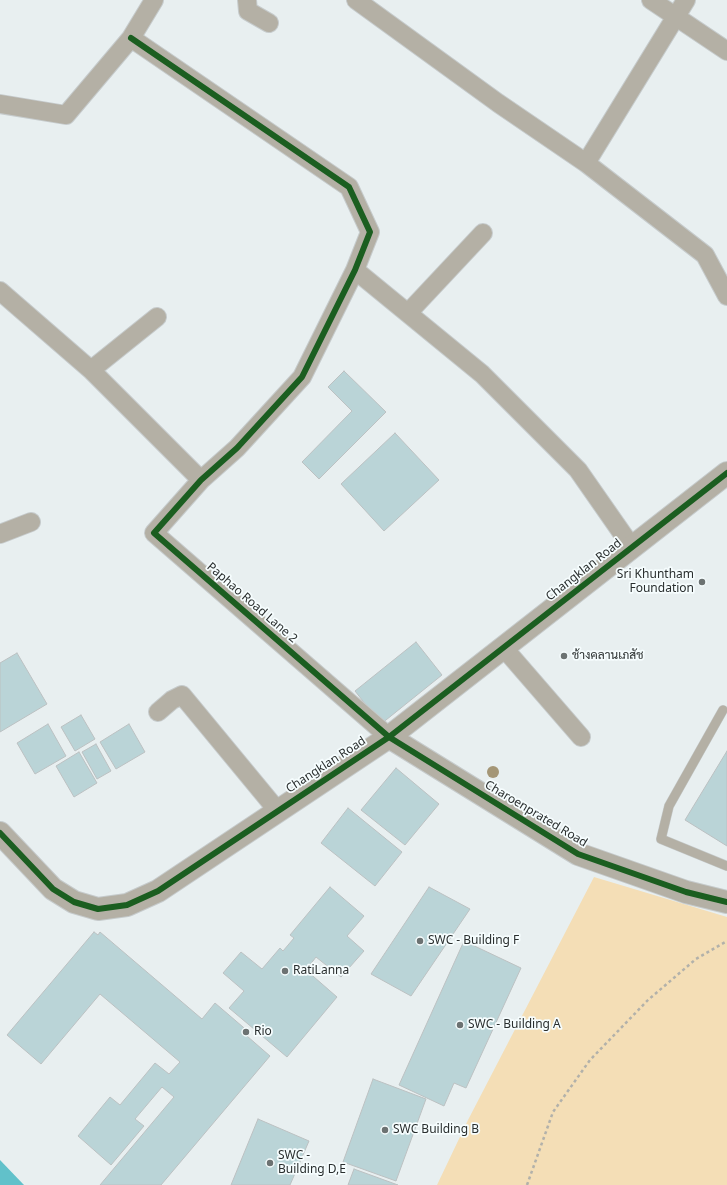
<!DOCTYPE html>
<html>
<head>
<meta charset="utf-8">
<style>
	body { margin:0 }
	canvas { display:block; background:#e8eff0 }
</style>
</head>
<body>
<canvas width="727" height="1185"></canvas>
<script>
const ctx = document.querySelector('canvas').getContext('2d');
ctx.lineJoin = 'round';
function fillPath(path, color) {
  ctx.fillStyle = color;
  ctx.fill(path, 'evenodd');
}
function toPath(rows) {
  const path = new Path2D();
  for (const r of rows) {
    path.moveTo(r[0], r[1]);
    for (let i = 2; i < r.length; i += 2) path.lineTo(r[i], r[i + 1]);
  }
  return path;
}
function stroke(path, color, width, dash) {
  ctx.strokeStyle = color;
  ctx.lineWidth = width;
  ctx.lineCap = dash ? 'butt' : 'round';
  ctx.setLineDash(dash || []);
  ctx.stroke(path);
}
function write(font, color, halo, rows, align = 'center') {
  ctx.font = font + ' "Noto Sans",Sarabun,sans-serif';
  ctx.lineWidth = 3.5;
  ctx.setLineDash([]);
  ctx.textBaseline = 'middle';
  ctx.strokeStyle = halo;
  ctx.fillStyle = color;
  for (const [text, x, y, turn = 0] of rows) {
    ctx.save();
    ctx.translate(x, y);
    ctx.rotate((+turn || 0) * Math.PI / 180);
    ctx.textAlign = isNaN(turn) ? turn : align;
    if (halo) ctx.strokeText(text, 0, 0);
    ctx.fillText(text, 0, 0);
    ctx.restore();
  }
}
fillPath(toPath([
	[594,877,727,917,727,1185,437,1185,468,1120]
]), '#f4deb6');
fillPath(toPath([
	[0,1160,24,1185,0,1185]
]), '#61c1ca');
const building = toPath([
	[344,371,386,412,319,479,302,462,352,411,328,387,344,371],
	[395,433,439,480,384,531,341,484,395,433],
	[416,642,442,675,381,724,355,691,416,642],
	[17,653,47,704,0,732,0,663,17,653],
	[81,715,95,739,75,751,61,727,81,715],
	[48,724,66,756,35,774,17,743,48,724],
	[129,724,145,752,116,769,100,742,129,724],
	[96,744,111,771,97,779,82,752,96,744],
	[727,751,727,846,685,820,727,751],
	[79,752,97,783,74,797,56,766,79,752],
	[396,768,439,804,405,845,361,810,396,768],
	[348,808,402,852,375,886,321,843,348,808],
	[330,887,364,916,347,936,364,951,341,977,316,957,306,970,337,997,287,1057,229,1008,244,991,223,973,241,952,262,969,280,948,283,951,294,938,290,935,330,887],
	[429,887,470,909,411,996,371,974,429,887],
	[94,932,98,935,100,932,202,1019,215,1003,250,1033,247,1036,270,1056,161,1185,100,1185,174,1097,162,1087,135,1119,144,1126,111,1165,78,1136,110,1097,120,1105,155,1063,169,1074,180,1062,100,994,41,1064,7,1035,94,932],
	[464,941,521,968,466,1088,454,1083,444,1106,399,1085,464,941],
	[373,1079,426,1099,396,1181,343,1162,373,1079],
	[258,1119,309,1141,290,1185,231,1185,258,1119],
	[354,1169,398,1185,348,1185,354,1169]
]);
fillPath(building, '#bad4d7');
stroke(building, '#bcc1c2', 1);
const service = toPath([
	[723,710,669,806,661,839,727,866]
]);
const minor = toPath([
	[247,0,248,11,269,23],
	[356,0,498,103,586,163,705,255,727,296],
	[651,0,727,51],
	[131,38,349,187,370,232,355,270,302,377,237,448,201,480,154,533,389,737],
	[0,104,66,115,131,38,154,0],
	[586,163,686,0],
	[355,270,482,374,578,470,631,546],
	[0,291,91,370,201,480],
	[408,313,483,233],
	[91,370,157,317],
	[0,534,31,522],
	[503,647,581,737],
	[158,712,172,700,182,695,277,810]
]);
const tertiary = toPath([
	[389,737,578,854,686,892,727,902],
	[0,833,53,889,74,902,98,909,127,905,158,891,389,737,727,473]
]);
stroke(service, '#c6cbcc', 10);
stroke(minor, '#c6cbcc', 20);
stroke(tertiary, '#c6cbcc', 24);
stroke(toPath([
	[527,1185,553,1112,590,1060,648,1000,696,959,727,941]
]), '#b2b1aa', 2.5, [3, 3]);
stroke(service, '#b4b0a5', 9);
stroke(minor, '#b4b0a5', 18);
stroke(tertiary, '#b4b0a5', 22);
stroke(toPath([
	[131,38,349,187,370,232,355,270,302,377,237,448,201,480,154,533,389,737,578,854,686,892,727,902],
	[0,833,53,889,74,902,98,909,127,905,158,891,389,737,727,473]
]), '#1b5e20', 6);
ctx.fillStyle = '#a49676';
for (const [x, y] of [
	[493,772]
]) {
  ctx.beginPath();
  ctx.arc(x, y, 6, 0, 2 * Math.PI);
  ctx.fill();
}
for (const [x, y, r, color] of [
	[702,582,4,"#6c7272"],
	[564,656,4,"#6c7272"],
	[420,941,4,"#6c7272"],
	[285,971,4,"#6c7272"],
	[460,1025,4,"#6c7272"],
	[246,1032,4,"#6c7272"],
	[385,1130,4,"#6c7272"],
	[270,1163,4,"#6c7272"]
]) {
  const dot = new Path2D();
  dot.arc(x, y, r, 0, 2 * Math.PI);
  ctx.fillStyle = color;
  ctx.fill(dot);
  stroke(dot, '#f6fdfe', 1.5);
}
write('12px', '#292e2e', '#f6fdfe', [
	["Changklan Road",584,570,-38],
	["Paphao Road Lane 2",252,603,41],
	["Changklan Road",326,765,-33],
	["Charoenprated Road",536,814,31]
]);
write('12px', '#292e2e', '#f6fdfe', [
	["Sri Khuntham",694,575,"right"],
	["Foundation",694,589,"right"],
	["ช้างคลานเภสัช",572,656],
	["SWC - Building F",428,941],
	["RatiLanna",293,971],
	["SWC - Building A",468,1025],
	["Rio",254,1032],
	["SWC Building B",393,1130],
	["SWC -",278,1156],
	["Building D,E",278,1170]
], 'left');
</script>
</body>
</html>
